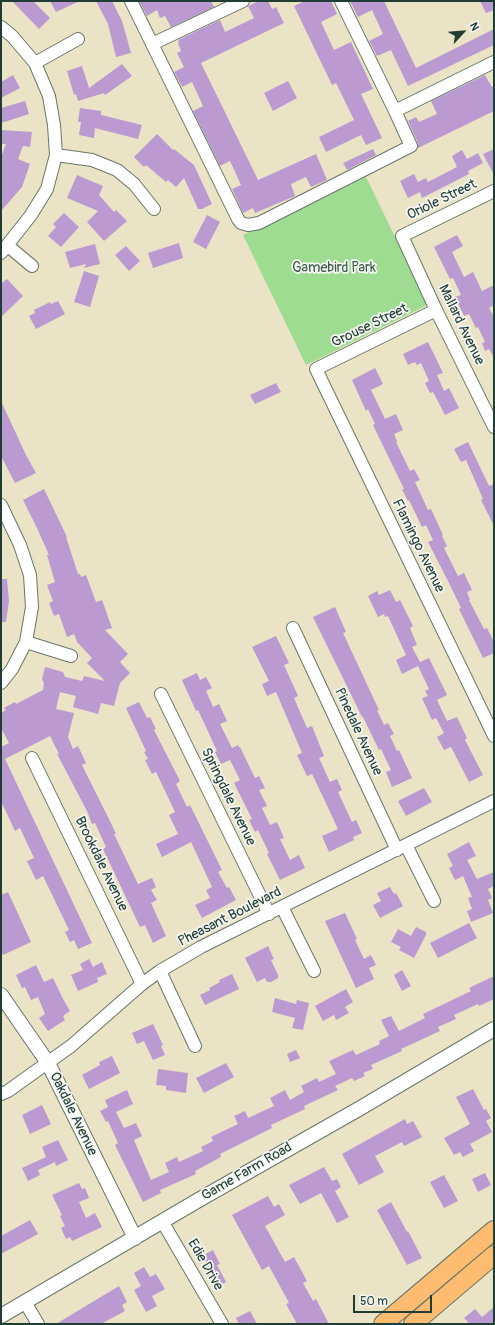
<!DOCTYPE html>
<html>
<head>
<meta charset="utf-8">
<style>
	body { margin:0 }
	#map { position:relative; width:495px; height:1325px; overflow:hidden; background:#ebe3c6; font-family:Pangolin,sans-serif }
	canvas { display:block }
	.frame { position:absolute; inset:0; border:2px solid #1f3d34; pointer-events:none }
	.north { position:absolute; left:443px; top:12px; width:40px; height:40px; -webkit-text-stroke:3px #f6f6f2; paint-order:stroke; rotate:64deg; font-size:11px; font-weight:700; line-height:16px; text-align:center; color:#1f3d34 }
	.north::after { content:''; display:block; margin:auto; width:14px; height:18px; background:#1f3d34; clip-path:polygon(50% 0,100% 100%,50% 72%,0 100%) }
	.scale { position:absolute; left:353px; top:1295px; width:79px; height:18px; box-sizing:border-box; border:2px solid #1f3d34; border-top:0; padding-left:5px; font-size:12px; line-height:14px; white-space:nowrap; color:#1f3d34; -webkit-text-stroke:3px #f6f6f2; paint-order:stroke }
</style>
</head>
<body>
<div id="map">
<canvas width="495" height="1325"></canvas>
<div class="frame"></div>
<div class="north">N</div>
<div class="scale">50 m</div>
</div>
<script>
const ctx = document.querySelector('canvas').getContext('2d');
ctx.lineJoin = 'round';
function fillPath(path, color) {
  ctx.fillStyle = color;
  ctx.fill(path, 'evenodd');
}
function toPath(rows) {
  const path = new Path2D();
  for (const r of rows) {
    path.moveTo(r[0], r[1]);
    for (let i = 2; i < r.length; i += 2) path.lineTo(r[i], r[i + 1]);
  }
  return path;
}
function stroke(path, color, width, dash) {
  ctx.strokeStyle = color;
  ctx.lineWidth = width;
  ctx.lineCap = dash ? 'butt' : 'round';
  ctx.setLineDash(dash || []);
  ctx.stroke(path);
}
function write(font, color, halo, rows, align = 'center') {
  ctx.font = font + ' Pangolin,sans-serif';
  ctx.lineWidth = 3.5;
  ctx.setLineDash([]);
  ctx.textBaseline = 'middle';
  ctx.strokeStyle = halo;
  ctx.fillStyle = color;
  for (const [text, x, y, turn = 0] of rows) {
    ctx.save();
    ctx.translate(x, y);
    ctx.rotate((+turn || 0) * Math.PI / 180);
    ctx.textAlign = isNaN(turn) ? turn : align;
    if (halo) ctx.strokeText(text, 0, 0);
    ctx.fillText(text, 0, 0);
    ctx.restore();
  }
}
fillPath(toPath([
	[366,177,426,301,426,305,423,307,306,365,243,235]
]), '#9ddc91');
fillPath(toPath([
	[12,1,33,1,50,18,39,29],
	[50,1,80,1,56,12],
	[96,1,112,1,122,21,131,53,116,57,108,24],
	[139,1,211,1,214,7,171,27,165,16,160,18,157,10,147,16],
	[259,1,268,1,272,9,276,7,284,23,201,63,258,180,316,154,327,180,311,187,306,177,291,184,295,196,255,213,253,208,243,213,232,189,241,185,230,161,220,166,193,111,203,106,192,82,182,87,174,72,184,67,177,53,181,51,178,43,179,42,178,40,220,20,225,32,254,18,248,6],
	[305,1,331,1,337,14,321,22,334,50,351,42,373,89,361,94,382,138,366,145,361,135,326,152,319,137,354,120,336,83,332,85,294,6],
	[350,1,384,1,416,68,494,29,494,45,408,86,391,50,377,56,369,41,383,34,372,10,358,17],
	[480,1,494,1,494,10,486,13],
	[122,64,132,76,105,95,104,93,78,101,76,94,74,95,67,71,82,66,89,88],
	[13,75,20,88,1,98,1,82],
	[485,75,492,87,494,86,494,111,418,148,418,143,408,121,416,117,419,122,437,114,431,101],
	[288,81,297,98,273,111,264,93],
	[25,101,29,114,1,123,1,108],
	[80,108,101,111,101,115,142,125,138,139,95,128,94,138,79,135,81,122,78,122],
	[1,130,32,132,30,147,23,146,18,159,30,164,22,187,1,211,1,157,6,144,1,144],
	[157,134,173,150,174,149,194,165,212,204,202,209,198,209,184,178,176,187,168,180,166,182,146,165,144,167,134,157],
	[373,149,376,155,347,170,343,163],
	[494,149,494,175,483,154],
	[462,150,467,159,478,153,483,163,468,171,469,174,422,198,420,192,408,198,400,181,414,174,418,182,426,178,428,182,457,167,452,156],
	[77,175,103,186,99,195,114,212,116,210,127,221,104,241,87,222,98,211,67,198],
	[64,213,79,227,61,247,48,236,56,227,53,224],
	[207,215,220,222,206,249,193,242],
	[457,235,463,246,452,252,464,277,473,272,482,291,494,285,494,305,489,308,494,317,494,358,489,349,485,351,482,343,485,342,478,327,476,328,469,314,464,316,455,297,461,295,453,278,450,279,434,247],
	[179,243,183,258,153,268,148,253],
	[95,244,100,264,84,268,86,264,70,268,65,252],
	[126,246,140,261,129,271,115,255],
	[84,271,99,276,90,307,74,302],
	[7,279,23,296,1,317,1,284],
	[58,301,65,314,36,329,29,316,35,313,34,310,50,302,51,304],
	[428,342,443,373,437,375,444,391,449,388,459,408,445,415,433,392,430,393,425,383,429,381,421,363,417,365,415,362,408,365,403,354],
	[375,368,383,384,371,390,385,419,396,414,403,430,394,434,397,441,396,442,410,471,414,469,420,480,415,482,428,510,431,509,443,535,442,536,447,546,444,548,458,576,464,573,472,590,467,592,470,600,469,600,484,629,487,628,494,642,494,653,483,658,459,609,461,608,448,581,428,542,433,540,426,525,422,527,409,500,408,501,402,489,404,489,373,425,375,424,368,409,366,411,352,380],
	[276,383,281,392,255,404,250,395],
	[1,401,26,455,36,473,15,483,1,456],
	[468,442,489,486,494,484,494,526,481,500,483,499,466,460,461,462,454,449],
	[44,489,67,537,66,537,78,574,80,574,81,577,86,575,96,602,102,600,112,628,105,630,128,654,120,662,130,673,120,683,114,706,101,703,98,714,73,707,76,696,60,692,56,709,74,713,68,737,73,749,78,746,86,763,82,765,109,819,116,834,114,834,138,884,152,878,156,887,151,890,157,900,151,903,166,936,153,943,145,925,140,927,103,849,106,847,95,823,92,824,87,811,57,754,59,754,50,736,5,759,92,943,78,949,74,940,70,942,65,932,69,930,43,876,36,880,27,861,34,858,20,828,15,831,1,801,1,747,9,743,1,728,1,713,6,710,4,708,15,702,16,704,43,690,44,683,42,679,45,667,63,672,65,677,82,681,84,676,105,681,87,663,92,658,77,642,74,634,67,637,59,614,54,616,49,603,53,601,47,585,55,582,47,555,49,555,37,528,23,500],
	[1,579,7,579,9,601,6,622,1,622],
	[390,590,396,602,400,600,413,626,410,628,417,645,412,647,420,662,429,658,447,695,437,700,447,721,457,717,467,738,465,740,483,775,469,782,451,747,444,750,437,737,444,733,436,718,432,720,422,698,428,696,425,691,429,689,418,666,402,674,396,660,406,655,388,616,385,617,384,614,378,617,368,596,377,591,379,595],
	[335,607,346,632,343,633,379,710,377,710,384,725,388,723,394,734,390,736,397,751,399,750,412,778,392,787,386,772,391,770,381,749,379,750,363,717,362,717,313,617],
	[276,636,289,663,284,665,298,696,294,698,307,728,312,726,324,756,319,758,330,782,337,779,342,790,338,792,352,822,356,820,362,833,353,837,354,840,329,852,322,836,338,829,315,780,312,774,307,776,297,755,302,753,276,692,267,696,262,684,269,681,252,647],
	[197,673,200,680,206,677,212,688,206,691,213,707,219,704,227,721,220,724,232,748,238,745,239,747,240,747,255,778,259,776,265,788,259,790,267,806,262,808,270,825,277,822,284,838,280,839,290,860,299,855,305,868,280,880,267,854,269,853,258,830,255,832,249,820,252,819,234,783,240,780,230,760,221,764,215,752,217,751,198,710,196,711,182,680],
	[139,702,147,718,150,717,156,729,154,730,180,781,176,784,187,807,190,805,222,870,218,872,227,888,229,887,236,900,202,918,195,905,210,898,206,890,212,887,191,842,162,857,156,844,178,834,169,815,175,812,156,772,152,774,145,760,148,759,144,752,146,751,126,708],
	[424,788,432,802,406,816,398,801],
	[469,842,476,856,467,860,477,879,494,872,494,886,488,889,492,898,488,900,493,913,471,922,467,911,472,909,468,898,472,897,463,876,455,880,449,868,453,866,447,854],
	[390,887,394,894,396,893,403,906,380,918,373,905,381,901,377,893],
	[8,892,31,942,3,955,1,950,1,895],
	[345,913,357,939,355,940,364,959,371,955,376,965,369,968,374,979,356,988,325,921],
	[469,923,477,938,438,958,430,943],
	[416,927,426,932,426,935,414,958,399,950,401,947,391,942,398,929,411,936],
	[268,946,274,959,271,960,278,975,278,978,271,982,267,982,265,978,257,982,245,958],
	[89,959,93,967,102,962,107,974,97,978,98,982,78,991,71,975,83,970,80,964],
	[36,965,44,982,53,978,63,999,70,1011,63,1016,65,1020,48,1031,39,1018,45,1014,38,997,31,1000,25,987,22,988,16,975],
	[402,970,411,986,402,991,394,975],
	[232,974,239,989,205,1005,200,995,210,990,209,988,220,982,219,980],
	[494,976,494,999,479,1006,478,1004,454,1015,456,1019,438,1027,440,1031,401,1049,402,1051,371,1065,373,1069,363,1073,365,1076,354,1081,352,1078,335,1086,338,1090,304,1106,305,1109,271,1125,272,1128,220,1154,221,1157,195,1171,196,1174,160,1190,161,1193,143,1202,115,1145,118,1143,108,1121,106,1122,100,1111,108,1107,105,1100,127,1090,133,1104,116,1112,124,1128,136,1123,142,1136,134,1140,151,1180,169,1172,165,1163,177,1157,179,1162,203,1151,201,1147,213,1141,211,1137,238,1124,234,1116,245,1111,248,1118,274,1106,270,1098,285,1090,290,1100,304,1092,301,1086,317,1078,319,1082,336,1074,329,1061,353,1050,356,1055,380,1044,379,1041,389,1036,381,1020,391,1016,399,1031,425,1018,423,1014,471,991,469,988],
	[346,989,353,1002,345,1007,349,1013,336,1020,334,1015,323,1021,315,1006],
	[275,998,296,1004,297,1000,309,1003,303,1030,292,1028,295,1018,272,1012],
	[153,1024,163,1045,161,1046,165,1055,153,1060,144,1041,137,1044,132,1033],
	[296,1050,300,1058,290,1062,287,1054],
	[112,1056,120,1073,89,1089,82,1075,100,1065,99,1062],
	[226,1063,234,1077,204,1093,196,1078],
	[158,1069,188,1073,186,1093,166,1090,166,1086,156,1085],
	[473,1089,484,1110,486,1109,491,1118,486,1121,492,1132,470,1144,474,1151,463,1157,460,1152,454,1155,444,1138,470,1124,456,1097],
	[42,1105,51,1124,30,1134,22,1115],
	[405,1119,407,1124,413,1121,422,1137,404,1146,402,1142,375,1156,384,1172,359,1185,342,1154],
	[58,1140,68,1160,56,1166,55,1162,38,1170,40,1175,28,1181,22,1168,46,1157,42,1147],
	[324,1167,332,1181,337,1179,341,1187,335,1191,349,1217,337,1223,321,1193,300,1204,289,1185],
	[485,1173,491,1185,478,1192,472,1179],
	[444,1175,458,1201,444,1208,430,1182],
	[79,1183,82,1189,85,1188,89,1198,79,1202,86,1218,95,1213,102,1227,72,1241,70,1237,66,1239,61,1228,65,1226,60,1216,62,1215,52,1195],
	[268,1196,274,1207,279,1204,285,1215,265,1226,285,1262,294,1257,307,1281,303,1283,313,1301,316,1299,329,1324,297,1324,286,1304,289,1303,269,1266,262,1270,232,1215],
	[391,1202,407,1232,408,1231,422,1258,407,1265,377,1210],
	[30,1220,38,1234,1,1254,1,1236],
	[213,1250,220,1264,217,1265,226,1282,218,1287,202,1256],
	[144,1267,150,1277,156,1274,165,1289,152,1296,157,1306,146,1312,134,1290,141,1286,134,1273],
	[119,1286,127,1302,122,1305,125,1311,101,1324,56,1324],
	[494,1307,494,1324,470,1324,464,1318,475,1309,482,1317],
	[250,1311,257,1324,239,1324,236,1318]
]), '#bb9ad2');
const minor = toPath([
	[131,1,238,219,241,223,248,225,259,223,411,146,395,111],
	[341,1,395,111,494,62],
	[1,27,12,36,35,63,49,96,54,125,56,155,47,189,31,215,1,253],
	[152,44,243,1],
	[35,63,78,39],
	[56,155,92,160,117,170,134,184,154,209],
	[494,191,402,236,436,310,494,427],
	[8,246,32,266],
	[436,310,316,369,494,736],
	[1,505,20,545,30,575,32,607,26,642,12,669,1,683],
	[293,628,397,850],
	[26,642,71,656],
	[161,694,269,914],
	[32,758,142,984],
	[406,845,434,901],
	[282,907,314,971],
	[160,971,195,1046],
	[1,1094,8,1091,71,1046,142,984,160,971,201,947,494,801],
	[162,1221,222,1324],
	[25,1302,38,1324]
]);
const tertiary = toPath([
	[1,995,48,1063,135,1238],
	[1,1316,202,1198,357,1110,494,1029]
]);
const primary = toPath([
	[383,1324,494,1230],
	[413,1324,494,1255]
]);
stroke(minor, '#667767', 14);
stroke(tertiary, '#667767', 16);
stroke(primary, '#667767', 20);
stroke(minor, '#fff', 12);
stroke(tertiary, '#fff', 14);
stroke(primary, '#fdbc6f', 18);
write('14px', '#1f3d34', '#f6f6f2', [
	["Oriole Street",442,200,-26],
	["Mallard Avenue",461,325,64],
	["Grouse Street",370,326,-26],
	["Flamingo Avenue",418,546,64],
	["Pinedale Avenue",358,732,65],
	["Springdale Avenue",228,797,64],
	["Brookdale Avenue",101,864,64],
	["Pheasant Boulevard",230,917,-27],
	["Oakdale Avenue",73,1114,64],
	["Game Farm Road",247,1172,-30],
	["Edie Drive",205,1265,60]
]);
write('14px', '#385d47', '#f6f6f2', [
	["Gamebird Park",334,268]
]);
</script>
</body>
</html>
